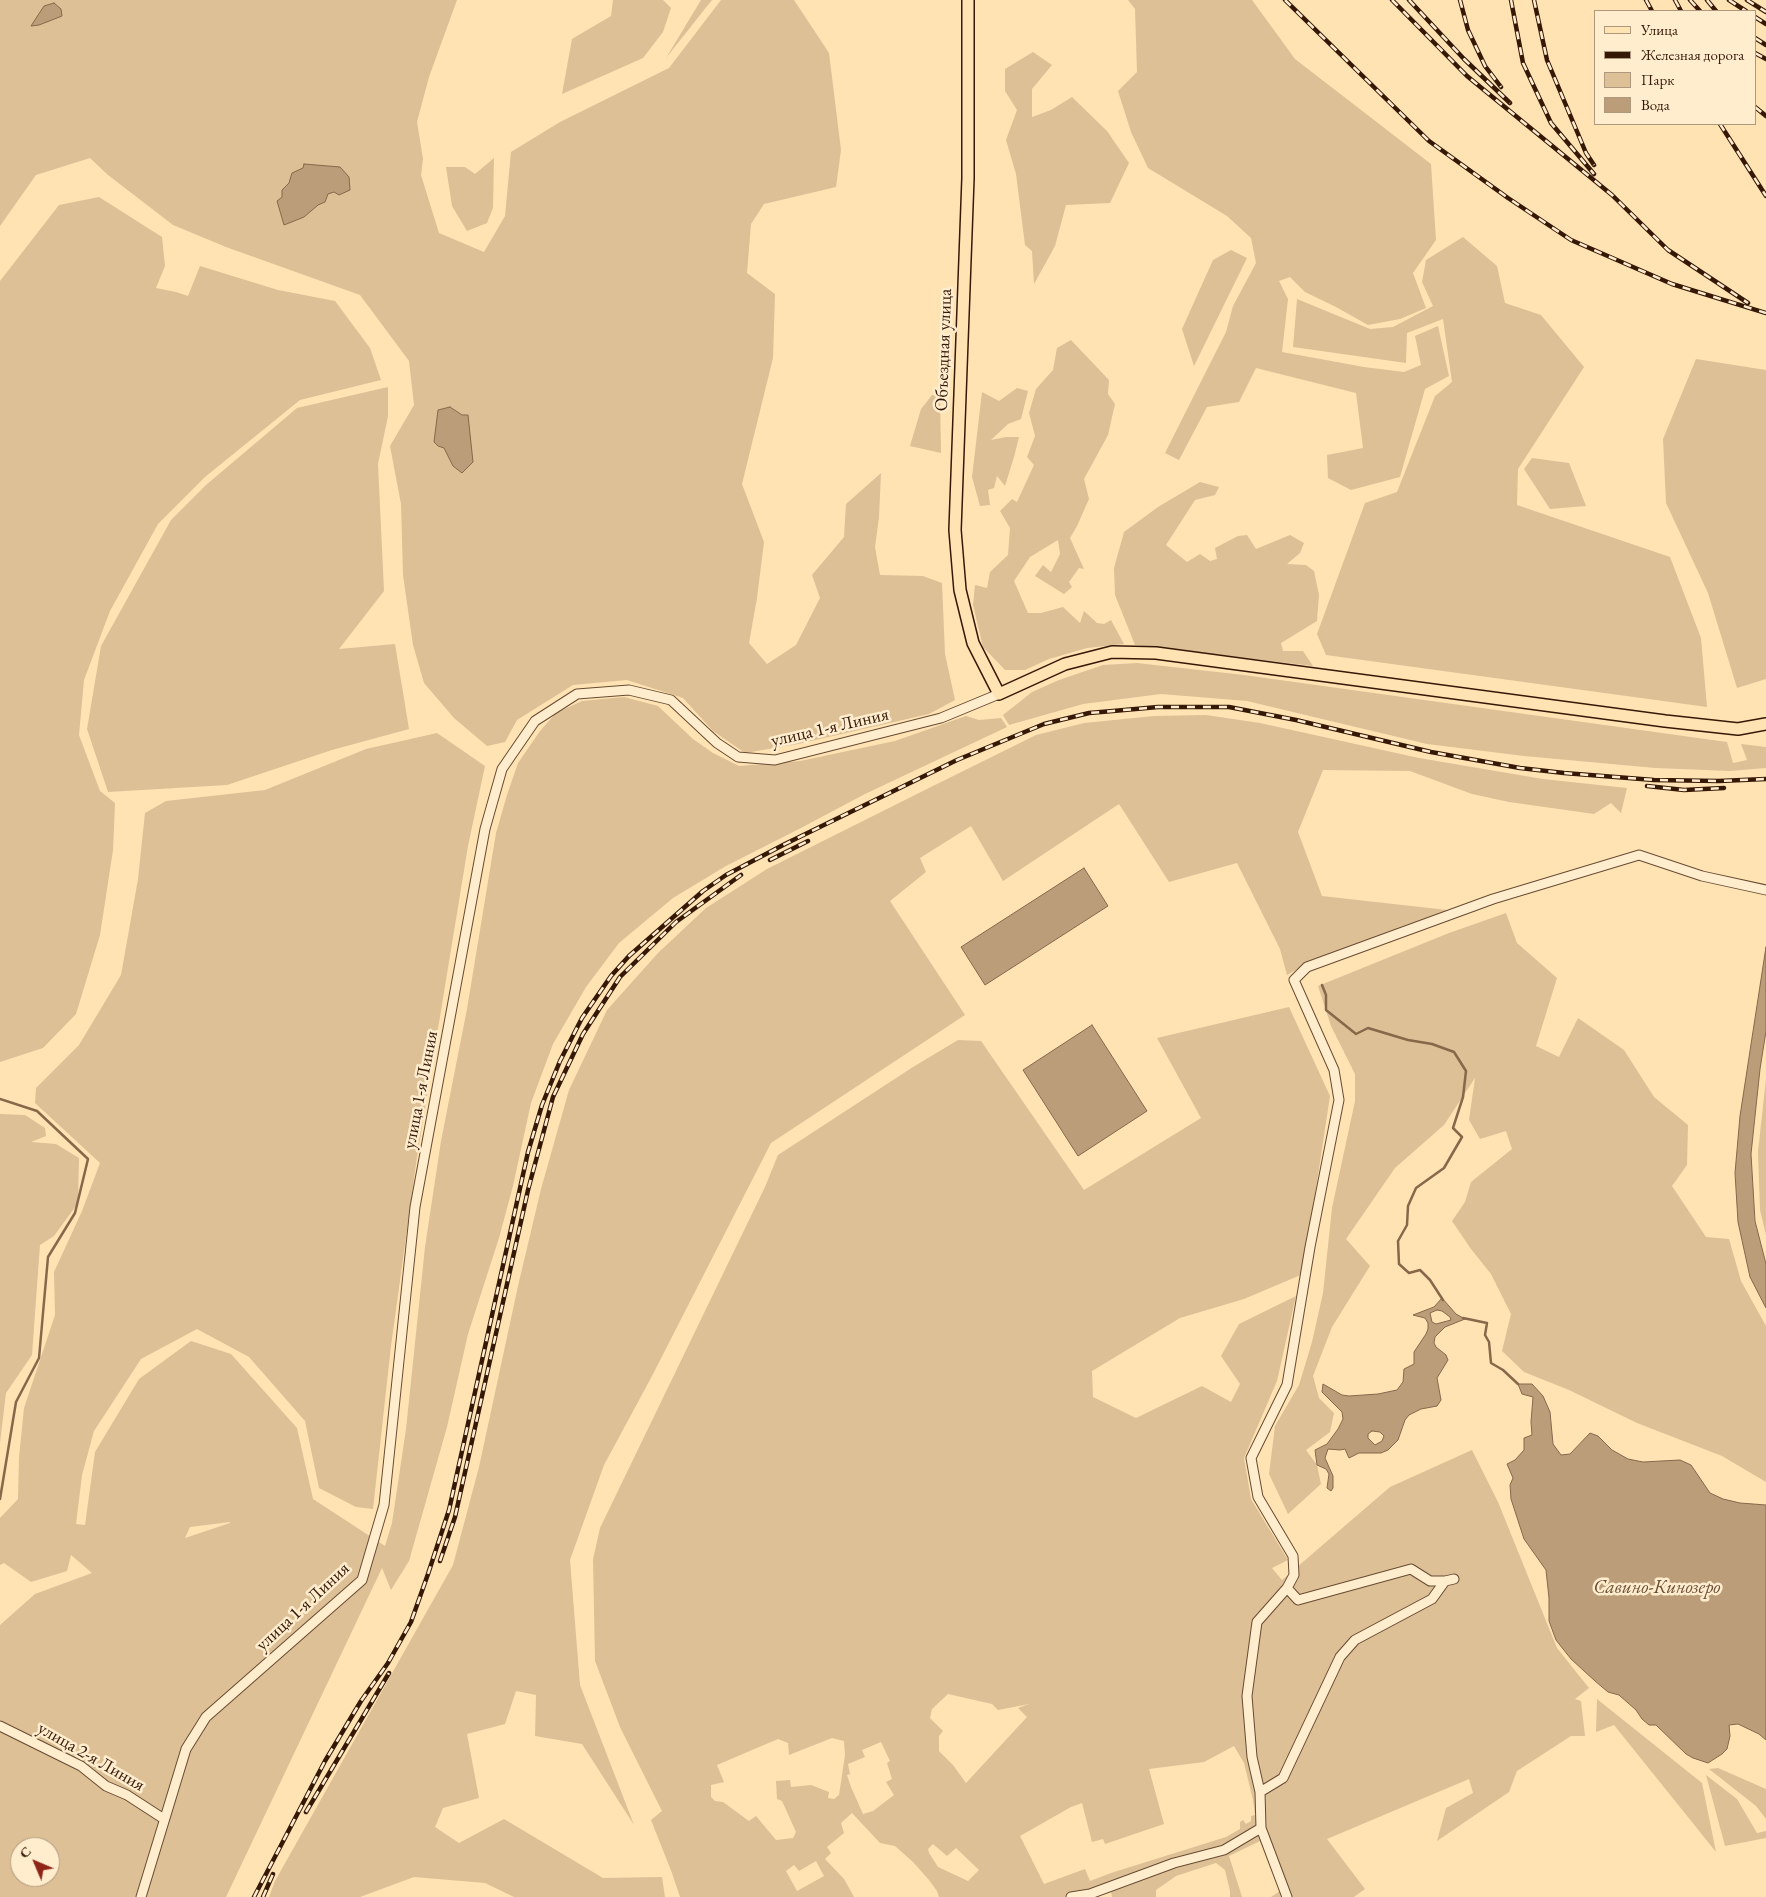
<!DOCTYPE html>
<html>
<head>
<meta charset="utf-8">
<style>
	body { margin:0 }
	#map { position:relative; width:1766px; height:1897px; overflow:hidden; background:#ffe3b3; font-family:"EB Garamond",serif }
	canvas { display:block }
	.legend { position:absolute; left:1594px; top:10px; width:162px; height:115px; box-sizing:border-box; background:#ffedce; border:1px solid #af987e; margin:0; padding:6px 9px; list-style:none; font-size:15px; color:#361807 }
	.legend li { display:flex; align-items:center; gap:10px; height:25px }
	.legend b { width:25px; border:1px solid #af987e }
	.north { position:absolute; left:10px; top:1837px; width:50px; height:50px; box-sizing:border-box; background:#ffedce; border:1px solid #af987e; border-radius:50%; rotate:315deg; font-size:14px; font-weight:700; line-height:20px; text-align:center; color:#361807 }
	.north::after { content:''; display:block; margin:auto; width:18px; height:22px; background:#8f2418; clip-path:polygon(50% 0,100% 100%,50% 72%,0 100%) }
</style>
</head>
<body>
<div id="map">
<canvas width="1766" height="1897"></canvas>
<ul class="legend">
<li><b style="height:6px;background:#ffe3b3"></b>Улица</li>
<li><b style="height:6px;background:#361807"></b>Железная дорога</li>
<li><b style="height:14px;background:#ddc096"></b>Парк</li>
<li><b style="height:14px;background:#bb9e79"></b>Вода</li>
</ul>
<div class="north">С</div>
</div>
<script>
const ctx = document.querySelector('canvas').getContext('2d');
ctx.lineJoin = 'round';
function fillPath(path, color) {
  ctx.fillStyle = color;
  ctx.fill(path, 'evenodd');
}
function toPath(rows) {
  const path = new Path2D();
  for (const r of rows) {
    path.moveTo(r[0], r[1]);
    for (let i = 2; i < r.length; i += 2) path.lineTo(r[i], r[i + 1]);
  }
  return path;
}
function stroke(path, color, width, dash) {
  ctx.strokeStyle = color;
  ctx.lineWidth = width;
  ctx.lineCap = dash ? 'butt' : 'round';
  ctx.setLineDash(dash || []);
  ctx.stroke(path);
}
function write(font, color, halo, rows, align = 'center') {
  ctx.font = font + ' "EB Garamond",serif';
  ctx.lineWidth = 5;
  ctx.setLineDash([]);
  ctx.textBaseline = 'middle';
  ctx.strokeStyle = halo;
  ctx.fillStyle = color;
  for (const [text, x, y, turn = 0] of rows) {
    ctx.save();
    ctx.translate(x, y);
    ctx.rotate((+turn || 0) * Math.PI / 180);
    ctx.textAlign = isNaN(turn) ? turn : align;
    if (halo) ctx.strokeText(text, 0, 0);
    ctx.fillText(text, 0, 0);
    ctx.restore();
  }
}
fillPath(toPath([
	[0,0,457,0,429,77,417,122,423,159,421,175,439,233,484,252,505,216,511,152,560,122,669,68,721,0,794,0,829,53,841,150,836,187,764,204,751,224,747,273,775,294,773,358,742,484,764,542,757,598,749,643,767,664,796,645,820,598,812,575,844,537,846,504,881,473,879,517,875,547,880,575,923,576,942,583,945,654,955,700,929,714,798,744,745,753,713,731,683,698,627,680,573,685,517,720,505,742,487,746,454,718,424,683,413,645,403,575,401,504,390,446,414,405,409,361,360,295,226,247,173,225,108,175,90,158,36,175,0,226],
	[613,0,663,0,671,8,663,32,643,58,562,94,572,39,611,16],
	[701,0,712,0,666,58],
	[1128,0,1252,0,1295,59,1431,164,1436,240,1413,273,1426,308,1400,319,1368,325,1336,307,1305,292,1290,277,1279,281,1288,299,1282,352,1364,367,1404,372,1421,365,1415,336,1438,326,1449,376,1425,389,1400,477,1351,490,1328,478,1327,455,1363,448,1356,393,1256,368,1239,402,1207,407,1179,460,1165,453,1226,332,1233,306,1256,263,1251,238,1227,216,1148,168,1131,132,1118,91,1137,72,1135,9],
	[1033,52,1052,65,1032,89,1032,117,1051,110,1072,97,1107,131,1129,163,1110,203,1066,205,1055,246,1034,284,1032,251,1025,245,1016,174,1006,140,1017,110,1005,91,1005,69],
	[494,158,493,208,487,223,467,231,452,206,446,167,465,167,475,174],
	[99,197,162,237,165,266,156,288,176,292,188,296,200,266,278,290,335,301,370,348,381,380,300,400,205,477,158,524,110,611,84,680,79,735,100,791,115,803,113,850,100,935,76,1014,43,1048,0,1062,0,281,59,205],
	[1463,237,1497,266,1505,303,1541,315,1584,367,1518,469,1517,505,1670,557,1701,638,1707,707,1326,655,1317,634,1365,503,1397,492,1435,396,1452,382,1443,319,1407,333,1406,363,1293,347,1297,299,1370,329,1393,327,1433,306,1422,282,1426,260],
	[1231,250,1247,258,1194,366,1182,329,1213,260],
	[1071,340,1109,380,1108,394,1115,404,1108,435,1084,479,1089,499,1077,526,1070,538,1084,569,1079,568,1069,582,1072,587,1064,594,1035,576,1043,565,1051,572,1060,554,1058,540,1030,557,1014,581,1028,613,1041,613,1063,607,1080,623,1084,611,1097,623,1104,624,1111,620,1124,644,1087,648,1049,659,1025,670,1005,670,983,647,973,605,975,585,987,588,990,572,1008,555,1010,528,1000,511,1012,499,1017,502,1034,465,1027,457,1035,436,1029,413,1036,389,1053,370,1057,348],
	[1696,359,1766,370,1766,679,1737,688,1708,593,1666,503,1663,439],
	[388,387,388,416,378,464,384,591,339,649,395,644,409,729,332,750,227,785,108,792,87,729,101,646,171,520,206,485,297,408],
	[1017,388,1028,391,1021,419,1008,424,991,440,1006,437,1019,437,1014,457,1005,486,997,476,994,488,988,490,990,505,980,506,972,477,982,392,999,401],
	[932,395,940,396,941,453,910,446,921,409],
	[1532,458,1569,463,1586,506,1550,509,1524,469],
	[1200,482,1219,487,1215,495,1195,500,1166,545,1187,562,1200,554,1210,561,1217,559,1215,548,1238,536,1247,535,1256,549,1290,535,1304,543,1300,553,1287,564,1306,565,1314,571,1319,595,1317,621,1281,643,1283,651,1303,651,1313,666,1135,645,1115,595,1114,568,1124,532,1158,507],
	[1137,663,1244,675,1727,742,1733,763,1747,760,1741,744,1766,747,1766,768,1730,771,1655,768,1524,756,1427,744,1247,701,1161,694,1083,704,1009,725,1003,715,1032,692,1059,680,1103,665],
	[624,697,658,706,693,739,713,753,739,766,800,761,895,741,966,716,979,720,1001,718,1007,727,865,794,799,829,726,866,673,898,619,943,586,987,553,1044,531,1103,513,1186,499,1238,468,1334,447,1427,409,1561,391,1590,382,1568,226,1897,0,1897,0,1625,35,1594,92,1573,71,1555,67,1571,31,1582,4,1563,0,1565,0,1518,18,1499,19,1457,24,1408,55,1315,54,1272,82,1211,100,1163,35,1103,36,1088,79,1045,121,975,138,879,145,813,166,801,265,790,366,749,437,733,485,766,468,846,417,1157,391,1346,373,1509,356,1507,319,1488,305,1421,249,1357,197,1329,141,1359,94,1431,82,1475,76,1524,85,1525,95,1452,139,1379,191,1341,231,1354,297,1428,313,1499,385,1546,392,1523,406,1429,425,1247,441,1141,467,1009,496,833,507,795,518,763,540,731,556,713,582,701],
	[230,1522,230,1523,185,1538,190,1527],
	[20,1847,50,1847,50,1877,20,1877],
	[1206,715,1260,723,1419,758,1543,779,1627,788,1621,813,1611,803,1594,814,1509,802,1472,794,1410,771,1323,770,1298,832,1322,896,1447,910,1448,913,1315,959,1287,975,1280,949,1237,863,1169,882,1119,804,1003,881,971,826,920,858,926,872,890,901,965,1015,771,1143,652,1376,604,1465,570,1560,580,1685,634,1825,582,1744,535,1736,536,1695,516,1691,505,1724,467,1734,479,1798,443,1808,435,1827,459,1843,504,1819,603,1878,662,1877,665,1897,514,1897,485,1883,414,1877,360,1897,269,1897,275,1881,453,1565,479,1467,518,1286,541,1189,569,1090,607,1010,658,953,706,908,767,869,933,786,1036,735,1084,723,1154,716],
	[1506,913,1517,943,1557,978,1536,1046,1559,1057,1578,1018,1624,1050,1654,1097,1688,1125,1687,1165,1672,1186,1706,1237,1729,1239,1741,1281,1766,1326,1766,1482,1722,1456,1637,1423,1569,1390,1524,1372,1502,1351,1511,1314,1491,1274,1471,1249,1452,1221,1465,1202,1471,1182,1512,1149,1506,1131,1480,1139,1469,1120,1475,1078,1444,1125,1395,1168,1346,1239,1370,1266,1332,1327,1313,1376,1319,1398,1334,1413,1330,1432,1306,1450,1317,1465,1321,1484,1288,1514,1269,1474,1275,1426,1299,1385,1312,1342,1323,1293,1332,1208,1355,1101,1355,1074,1331,1026,1318,986,1449,933],
	[1289,1007,1330,1096,1303,1274,1244,1299,1180,1318,1092,1371,1093,1397,1136,1418,1202,1386,1231,1402,1240,1384,1221,1356,1239,1324,1296,1296,1277,1381,1244,1458,1251,1499,1288,1560,1272,1568,1282,1580,1390,1487,1472,1450,1498,1502,1557,1648,1589,1688,1575,1699,1581,1701,1585,1736,1571,1736,1517,1771,1509,1792,1437,1841,1446,1808,1473,1793,1469,1779,1327,1839,1365,1889,1354,1897,1287,1897,1280,1891,1281,1897,1271,1897,1280,1891,1260,1841,1229,1856,1242,1897,1230,1897,1230,1891,1225,1870,1216,1863,1176,1876,1156,1890,1156,1897,1112,1897,1111,1892,1094,1897,939,1897,937,1891,929,1880,913,1862,895,1846,880,1843,852,1813,841,1823,844,1833,827,1847,831,1853,825,1859,844,1879,854,1897,680,1897,672,1873,651,1820,662,1811,620,1727,595,1661,593,1559,600,1528,765,1187,778,1155,913,1067,958,1040,981,1041,1084,1190,1201,1118,1157,1038],
	[948,1694,992,1704,998,1710,1029,1704,1018,1708,1027,1717,966,1783,953,1765,939,1751,939,1736,943,1731,930,1718,932,1709],
	[832,1738,844,1741,845,1755,839,1795,834,1799,828,1798,829,1792,811,1785,791,1787,790,1780,776,1781,777,1799,782,1801,796,1832,793,1838,776,1840,756,1816,749,1821,723,1802,715,1801,711,1797,711,1785,724,1782,717,1765,778,1739,788,1743,789,1755],
	[881,1742,890,1761,887,1763,892,1779,886,1782,894,1795,873,1811,863,1814,851,1787,847,1775,850,1774,848,1764,865,1757,862,1750],
	[1234,1746,1244,1763,1253,1800,1255,1815,1251,1816,1251,1821,1246,1824,1243,1820,1240,1822,1240,1829,1226,1837,1111,1873,1090,1881,1085,1869,1044,1884,1020,1836,1071,1807,1082,1803,1092,1842,1103,1839,1105,1844,1164,1824,1149,1769,1204,1762],
	[933,1844,947,1856,956,1848,979,1870,968,1881,938,1867,929,1853,928,1849],
	[816,1861,824,1876,797,1891,786,1871,794,1865,799,1871],
	[1766,1079,1766,1235,1760,1210,1758,1152],
	[0,1114,25,1115,45,1128,46,1136,31,1142,56,1144,79,1158,78,1203,54,1236,40,1245,32,1355,6,1393,0,1443],
	[1597,1699,1702,1783,1716,1852,1614,1725,1596,1732],
	[1718,1768,1766,1789,1766,1819,1756,1806,1709,1769],
	[1706,1775,1737,1799,1757,1833,1766,1831,1766,1838,1725,1846]
]), '#ddc096');
const water = toPath([
	[54,3,61,9,62,16,39,25,31,26,44,6,54,3],
	[304,164,340,167,349,177,350,190,339,195,334,192,328,194,325,202,318,205,304,217,284,225,277,201,282,197,282,190,289,183,292,173,303,168,304,164],
	[450,407,462,415,468,415,473,462,462,473,453,466,444,448,438,446,434,442,438,410,450,407],
	[1084,868,1108,906,985,985,961,947,1084,868],
	[1766,947,1766,1031,1760,1069,1751,1154,1755,1221,1766,1264,1766,1308,1750,1277,1738,1222,1735,1173,1740,1116,1766,947],
	[1092,1025,1147,1111,1078,1156,1023,1070,1092,1025],
	[1442,1298,1456,1314,1465,1319,1445,1327,1435,1337,1434,1343,1436,1347,1446,1355,1448,1360,1437,1378,1441,1400,1437,1406,1421,1409,1409,1415,1405,1420,1398,1440,1388,1450,1381,1453,1359,1453,1349,1458,1345,1449,1340,1450,1328,1449,1325,1458,1333,1476,1333,1488,1331,1491,1327,1488,1329,1474,1326,1469,1317,1465,1315,1450,1327,1444,1338,1429,1343,1419,1342,1412,1322,1392,1323,1384,1342,1395,1349,1396,1378,1394,1397,1390,1403,1382,1404,1369,1414,1364,1414,1352,1426,1334,1428,1329,1428,1323,1425,1318,1413,1315,1434,1307,1442,1298],
	[1437,1310,1442,1311,1450,1317,1451,1320,1436,1324,1432,1322,1430,1313,1437,1310],
	[1372,1431,1380,1432,1384,1436,1382,1441,1375,1445,1368,1438,1368,1434,1372,1431],
	[1518,1384,1532,1384,1543,1396,1550,1412,1553,1444,1561,1455,1570,1454,1590,1433,1598,1436,1612,1450,1628,1459,1643,1462,1680,1460,1691,1465,1710,1493,1723,1499,1740,1503,1766,1505,1766,1740,1759,1734,1738,1724,1729,1725,1730,1736,1727,1749,1722,1754,1708,1763,1693,1758,1686,1754,1656,1725,1649,1725,1642,1719,1636,1710,1619,1695,1608,1692,1595,1681,1571,1659,1556,1640,1549,1621,1549,1598,1546,1570,1524,1539,1511,1499,1510,1485,1513,1478,1507,1464,1515,1460,1524,1450,1524,1438,1532,1435,1531,1422,1533,1397,1522,1394,1518,1384]
]);
fillPath(water, '#bb9e79');
stroke(water, '#86684b', 1);
stroke(toPath([
	[1322,985,1326,995,1326,1010,1356,1034,1368,1028,1408,1040,1432,1044,1454,1052,1466,1071,1463,1097,1453,1128,1462,1137,1444,1168,1416,1188,1408,1206,1407,1225,1398,1241,1399,1264,1409,1273,1420,1270,1430,1280,1443,1300],
	[0,1099,37,1111,88,1159,75,1213,48,1257,39,1358,16,1402,0,1499],
	[1463,1318,1487,1323,1485,1335,1489,1342,1491,1363,1503,1370,1518,1384]
]), '#86684b', 2.5);
const minor = toPath([
	[1287,1588,1298,1600,1411,1569,1430,1581,1445,1581,1454,1579],
	[0,1726,81,1766,106,1786,127,1795,164,1819],
	[1260,1792,1283,1778,1340,1657,1355,1640,1432,1599,1445,1581],
	[141,1897,186,1749,206,1717,362,1580,384,1505,415,1207,485,829,502,769,535,721,577,694,629,690,671,700,717,743,738,757,775,760,941,718,999,694],
	[1071,1897,1090,1894,1174,1863,1224,1850,1261,1828],
	[1287,1897,1261,1828,1260,1792,1252,1757,1247,1696,1257,1622,1287,1588,1294,1575,1293,1556,1258,1497,1251,1458,1287,1385,1310,1247,1339,1100,1334,1070,1294,980,1307,967,1493,899,1639,855,1702,876,1766,890]
]);
const major = toPath([
	[968,0,968,178,955,530,960,590,973,643,999,694,1065,664,1112,652,1156,653,1665,721,1738,729,1766,724]
]);
stroke(minor, '#684b32', 11);
stroke(major, '#361807', 14);
stroke(minor, '#ffedce', 9);
stroke(major, '#ffe3b3', 11);
const rail = toPath([
	[1285,0,1429,141,1508,198,1571,240,1672,284,1766,313],
	[1392,0,1467,76,1612,195,1668,250,1748,303],
	[1409,0,1464,59,1510,103],
	[1460,0,1468,30,1485,66,1501,87],
	[1511,0,1523,63,1551,123,1594,174],
	[1534,0,1547,60,1586,153,1594,165],
	[1646,0,1652,11],
	[1675,0,1681,11],
	[1690,0,1700,11],
	[1707,0,1716,11],
	[1729,0,1746,11],
	[1747,0,1766,12],
	[1755,17,1766,24],
	[1755,38,1766,45],
	[1755,53,1766,59],
	[1755,107,1766,116],
	[1720,124,1766,196],
	[1647,786,1684,790,1724,788],
	[770,860,808,841],
	[440,1561,455,1517,528,1190,553,1097,583,1034,620,977,676,922,741,875],
	[306,1812,389,1673],
	[254,1897,325,1761,361,1701,388,1663,411,1622,428,1574,449,1510,528,1152,542,1105,560,1061,582,1018,611,976,629,956,703,891,726,875,785,844,957,760,1044,724,1089,713,1113,711,1158,707,1229,707,1296,720,1431,752,1520,768,1564,773,1654,780,1719,781,1766,779],
	[263,1897,273,1874]
]);
stroke(rail, '#361807', 4.5);
stroke(rail, '#ffedce', 2.5, [8]);
write('18px', '#361807', '#ffedce', [
	["Объездная улица",944,350,-88],
	["улица 1-я Линия",830,728,-13],
	["улица 1-я Линия",421,1090,-79],
	["улица 1-я Линия",303,1607,-43],
	["улица 2-я Линия",91,1757,30]
]);
write('italic 19px', '#6b4e35', '#ffedce', [
	["Савино-Кинозеро",1657,1588]
]);
</script>
</body>
</html>
